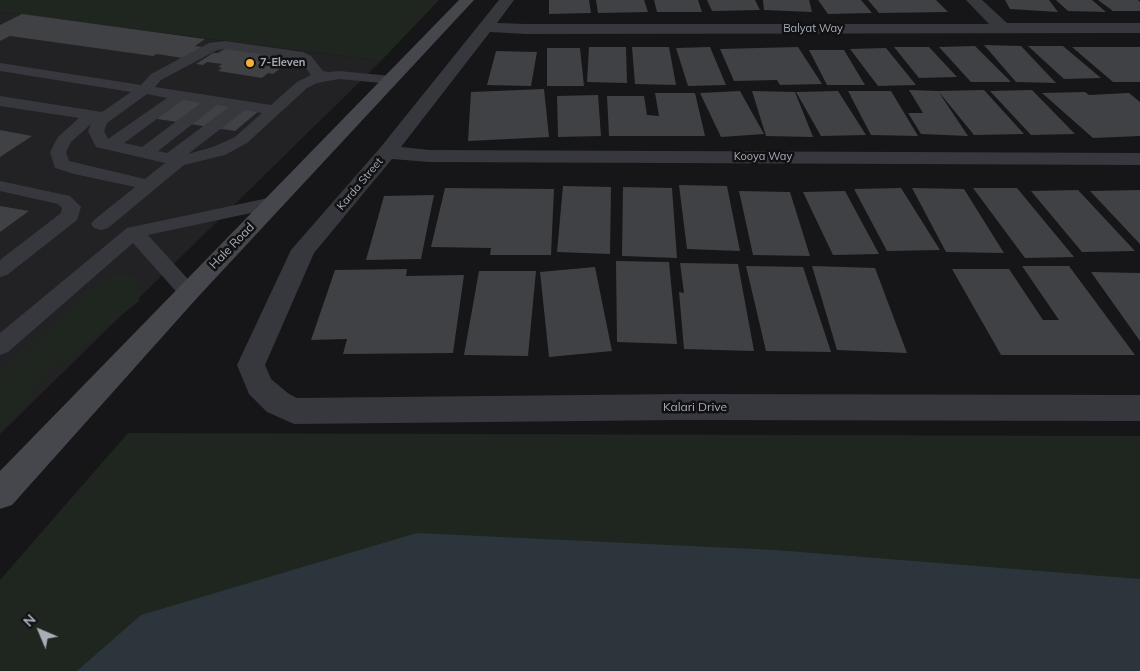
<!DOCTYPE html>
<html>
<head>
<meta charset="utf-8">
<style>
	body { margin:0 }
	#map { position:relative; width:1140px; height:671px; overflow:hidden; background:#161618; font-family:Mulish,sans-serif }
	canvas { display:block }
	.north { position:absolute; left:15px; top:606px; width:50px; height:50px; -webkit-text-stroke:4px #111113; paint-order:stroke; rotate:315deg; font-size:14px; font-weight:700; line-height:20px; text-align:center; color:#a8adb8 }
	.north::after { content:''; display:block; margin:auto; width:18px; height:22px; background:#a8adb8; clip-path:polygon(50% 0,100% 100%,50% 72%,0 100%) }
</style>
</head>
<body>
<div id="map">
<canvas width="1140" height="671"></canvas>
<div class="north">N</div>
</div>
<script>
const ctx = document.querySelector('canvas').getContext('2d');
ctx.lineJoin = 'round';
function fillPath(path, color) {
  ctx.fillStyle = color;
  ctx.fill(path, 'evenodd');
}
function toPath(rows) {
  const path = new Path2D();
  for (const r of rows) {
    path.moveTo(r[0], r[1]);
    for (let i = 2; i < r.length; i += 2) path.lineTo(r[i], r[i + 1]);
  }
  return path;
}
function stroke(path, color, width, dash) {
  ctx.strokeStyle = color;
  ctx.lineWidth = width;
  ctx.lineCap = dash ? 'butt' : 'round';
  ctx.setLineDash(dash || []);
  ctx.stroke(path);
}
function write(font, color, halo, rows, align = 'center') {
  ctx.font = font + ' Mulish,sans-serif';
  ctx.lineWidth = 5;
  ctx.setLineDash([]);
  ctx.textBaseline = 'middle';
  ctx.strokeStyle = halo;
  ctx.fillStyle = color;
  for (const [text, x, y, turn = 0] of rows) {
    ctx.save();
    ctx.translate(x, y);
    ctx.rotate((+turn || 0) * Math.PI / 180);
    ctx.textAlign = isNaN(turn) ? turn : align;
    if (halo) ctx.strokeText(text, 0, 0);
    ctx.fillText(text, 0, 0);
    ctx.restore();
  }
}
fillPath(toPath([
	[0,12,381,61,0,434]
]), '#222225');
fillPath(toPath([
	[0,0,439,0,381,61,0,12],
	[125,273,138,279,139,301,52,371,0,428,0,373,103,279,117,274],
	[128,433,1140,436,1140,671,0,671,0,580]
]), '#1e261f');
fillPath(toPath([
	[417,533,775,550,1140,579,1140,671,77,671,141,615]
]), '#2c353c');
fillPath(toPath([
	[549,0,589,0,591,13,549,14],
	[596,0,644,0,648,12,598,13],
	[654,0,698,0,702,12,657,12],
	[707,0,755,0,760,10,712,11],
	[763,0,809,0,812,12,764,10],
	[818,0,861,0,872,13,828,14],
	[868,0,936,0,948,12,879,13],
	[1005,0,1049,0,1058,12,1010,9],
	[1056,0,1092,0,1106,12,1068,11],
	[1098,0,1138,0,1140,2,1140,11,1113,11],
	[22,14,205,39,195,46,212,48,196,60,157,54,153,56,10,36,0,41,0,25],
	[984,45,1021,46,1056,83,1016,82],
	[975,46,1011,82,971,82,939,47],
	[1028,46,1063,46,1101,78,1064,79],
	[589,47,626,47,627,83,587,82],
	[632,47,669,47,676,85,635,84],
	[710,47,726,85,688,86,676,48],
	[798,47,822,84,780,85,777,80,734,81,720,49],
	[894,47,929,47,957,77,919,78],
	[1072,47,1140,47,1140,82,1113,82],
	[226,48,294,58,273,74,268,73,262,78,218,71,222,68,218,67,222,64,207,62,203,65,196,64,213,53,218,53],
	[547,48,580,48,584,86,547,86],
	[886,48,916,85,878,86,850,49],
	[809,50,844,50,865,85,827,85],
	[496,51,537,52,531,86,487,85],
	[544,89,549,137,468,141,471,92],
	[909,90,938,91,968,136,921,134,908,113,923,113],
	[984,90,1024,134,974,135,938,91],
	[1032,90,1075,134,1031,135,990,91],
	[740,91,764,134,721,137,700,93],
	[752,91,795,92,813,137,766,136],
	[838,91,866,135,821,136,796,92],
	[848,91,891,91,918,136,871,135],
	[1085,92,1089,95,1129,93,1140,102,1140,136,1093,138,1042,93],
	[655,93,695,93,705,136,609,136,607,96,644,96,647,115,659,116],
	[598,95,601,136,558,137,557,96],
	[173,97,260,110,235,131,145,117],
	[0,130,32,136,0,157],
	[679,185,727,186,740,251,687,249],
	[563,186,611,187,610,254,557,252],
	[623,187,672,188,677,258,622,256],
	[445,188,554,189,551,255,490,255,491,248,431,247],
	[901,188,940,250,887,251,854,189],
	[912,188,964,189,1004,253,946,252],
	[973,188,1017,188,1074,257,1025,258],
	[1078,190,1135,251,1082,252,1031,191],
	[1140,190,1140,244,1090,191],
	[739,191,790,192,810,256,753,255],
	[845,191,879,254,833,255,803,192],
	[434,195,421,259,366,260,384,196],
	[0,206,29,211,0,232],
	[616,261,669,262,677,344,617,342],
	[680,263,738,264,754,351,684,349,679,292,684,293],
	[746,266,803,267,831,352,766,351],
	[812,266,875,268,907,353,837,350],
	[1022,266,1069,266,1135,355,1001,355,952,269,1009,269,1043,320,1059,320],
	[595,267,612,351,549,357,540,272],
	[407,269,406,276,464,275,453,353,343,354,347,339,311,340,335,270],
	[479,271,536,271,528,356,464,355],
	[1091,272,1140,273,1140,341]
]), '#404145');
fillPath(toPath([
	[225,41,303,52,311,56,323,71,328,72,339,71,391,76,396,77,398,80,396,83,391,84,339,79,317,83,307,88,247,143,225,155,184,165,108,228,101,230,94,228,91,224,94,220,135,187,74,174,55,168,50,152,58,137,79,118,0,106,0,96,102,112,131,92,0,71,0,63,141,85,151,74,209,43,225,41],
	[225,49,295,59,301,62,311,75,297,82,271,105,155,87,161,80,217,50,225,49],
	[147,94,167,98,108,139,104,131,107,123,147,94],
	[183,100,201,103,142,147,124,143,183,100],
	[217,105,229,107,167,153,158,151,217,105],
	[245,110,262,113,235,137,213,147,188,154,245,110],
	[91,124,88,131,96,147,165,163,145,179,69,161,66,152,71,142,91,124],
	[0,181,70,196,81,207,77,220,7,275,0,277,0,260,61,213,62,208,58,204,0,191,0,181],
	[273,197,279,199,282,203,279,207,148,235,195,287,199,292,195,297,188,299,181,297,133,243,8,352,0,355,0,333,127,228,273,197]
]), '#37383d');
fillPath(toPath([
	[499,0,514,0,497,23,526,24,989,24,966,0,982,0,1007,23,1140,23,1140,33,526,34,490,32,401,147,429,150,1140,153,1140,165,429,162,392,159,314,253,265,365,271,379,289,394,297,398,681,394,1140,395,1140,421,681,420,294,424,267,412,249,394,237,365,291,250,380,148,499,0]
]), '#37383d');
fillPath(toPath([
	[459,0,474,0,197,298,12,505,0,509,0,471,459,0]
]), '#45474d');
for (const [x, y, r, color] of [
	[250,63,5,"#f2b134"]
]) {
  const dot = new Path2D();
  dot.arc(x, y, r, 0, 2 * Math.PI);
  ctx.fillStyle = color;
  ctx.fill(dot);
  stroke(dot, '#111113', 2);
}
write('11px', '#a8adb8', '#111113', [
	["Balyat Way",813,29],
	["Kooya Way",763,157],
	["Karda Street",360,184,-50]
]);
write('bold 11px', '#a8adb8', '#111113', [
	["7-Eleven",260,63]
], 'left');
write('12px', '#a8adb8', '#111113', [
	["Hale Road",232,246,-46],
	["Kalari Drive",695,407]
]);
</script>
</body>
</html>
